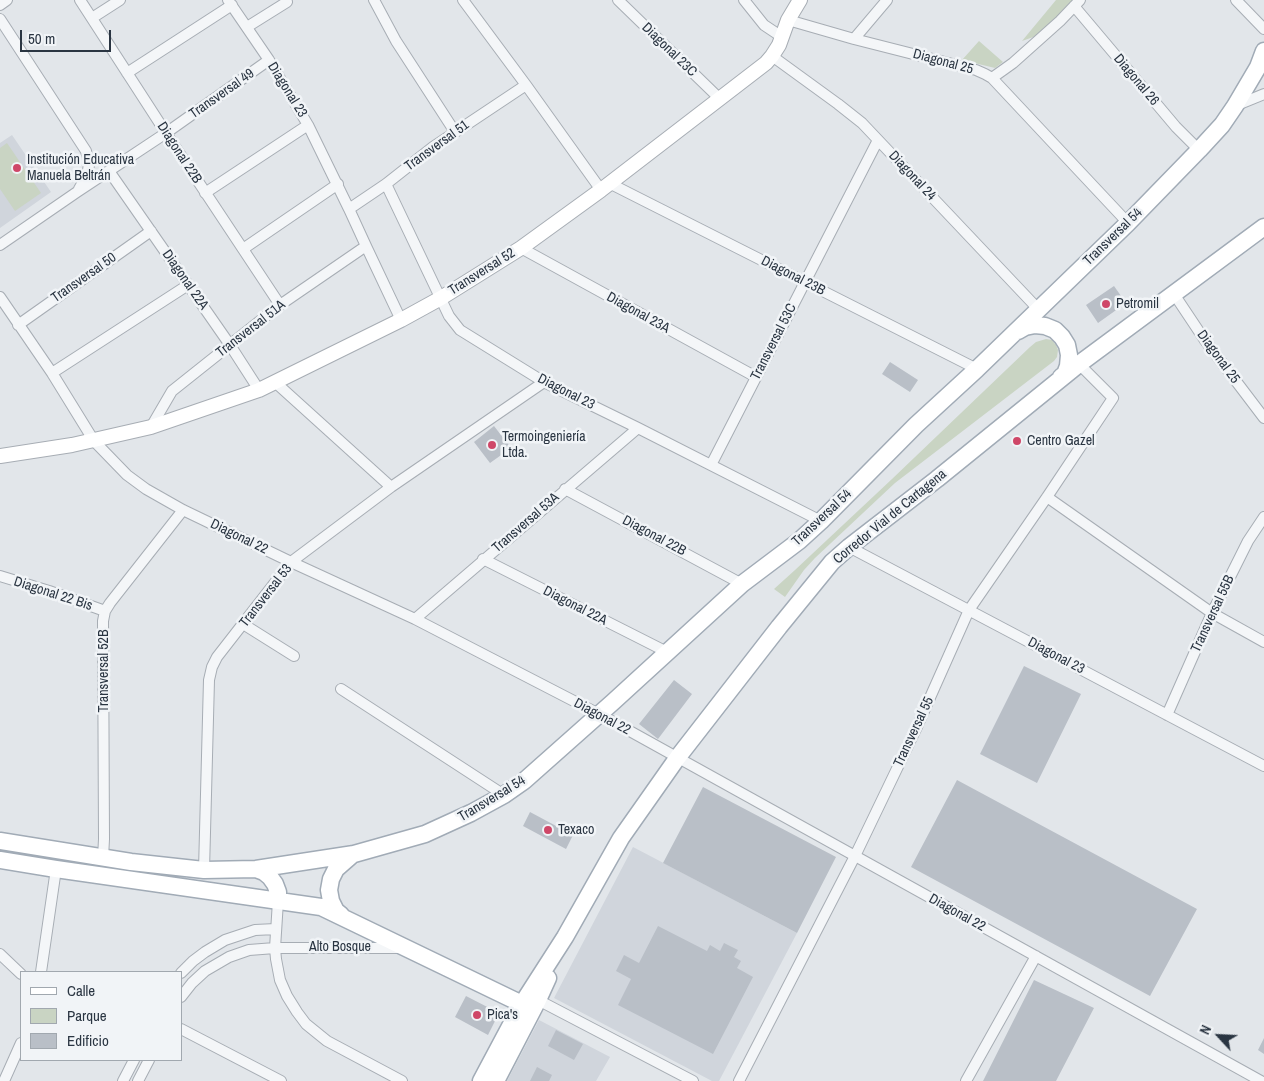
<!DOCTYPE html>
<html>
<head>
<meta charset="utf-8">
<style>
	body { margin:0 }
	#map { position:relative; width:1264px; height:1081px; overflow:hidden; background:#e2e6ea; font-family:"Archivo Narrow",sans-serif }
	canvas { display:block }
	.legend { position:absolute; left:20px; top:971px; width:162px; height:90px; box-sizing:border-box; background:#f1f4f7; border:1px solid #a1a8af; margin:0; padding:6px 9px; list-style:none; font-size:15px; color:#2a3542 }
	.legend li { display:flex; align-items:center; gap:10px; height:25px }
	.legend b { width:25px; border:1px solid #a1a8af }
	.north { position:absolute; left:1194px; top:1011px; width:50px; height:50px; -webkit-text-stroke:4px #f1f4f7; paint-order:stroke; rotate:295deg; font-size:14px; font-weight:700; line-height:20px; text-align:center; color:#2a3542 }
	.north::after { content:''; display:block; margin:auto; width:18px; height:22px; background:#2a3542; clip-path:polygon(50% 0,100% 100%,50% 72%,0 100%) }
	.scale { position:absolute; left:20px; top:30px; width:91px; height:22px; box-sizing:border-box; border:2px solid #2a3542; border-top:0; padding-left:6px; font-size:15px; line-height:18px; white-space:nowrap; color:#2a3542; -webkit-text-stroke:4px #f1f4f7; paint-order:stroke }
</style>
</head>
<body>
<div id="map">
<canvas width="1264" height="1081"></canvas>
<ul class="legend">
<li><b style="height:6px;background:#fff"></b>Calle</li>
<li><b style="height:14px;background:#c9d4c3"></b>Parque</li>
<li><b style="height:14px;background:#b9bfc7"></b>Edificio</li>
</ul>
<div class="north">N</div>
<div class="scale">50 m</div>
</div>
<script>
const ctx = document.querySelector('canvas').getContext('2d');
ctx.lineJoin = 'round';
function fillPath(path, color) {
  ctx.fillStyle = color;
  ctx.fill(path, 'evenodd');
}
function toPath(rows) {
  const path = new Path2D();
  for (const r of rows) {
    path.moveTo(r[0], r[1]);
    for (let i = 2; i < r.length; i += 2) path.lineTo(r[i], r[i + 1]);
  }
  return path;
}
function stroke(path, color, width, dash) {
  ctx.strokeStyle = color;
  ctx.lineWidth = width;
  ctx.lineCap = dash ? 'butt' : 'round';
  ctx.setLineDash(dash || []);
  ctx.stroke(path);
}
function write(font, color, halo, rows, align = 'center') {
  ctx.font = font + ' "Archivo Narrow",sans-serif';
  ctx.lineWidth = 5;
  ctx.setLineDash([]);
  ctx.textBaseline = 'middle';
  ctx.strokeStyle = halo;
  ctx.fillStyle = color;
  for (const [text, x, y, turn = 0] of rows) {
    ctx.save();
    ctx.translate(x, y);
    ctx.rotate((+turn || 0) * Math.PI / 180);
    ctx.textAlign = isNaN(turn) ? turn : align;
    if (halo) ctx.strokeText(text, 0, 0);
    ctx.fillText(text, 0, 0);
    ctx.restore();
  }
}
fillPath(toPath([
	[12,135,51,192,0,228,0,143],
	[633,847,797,933,719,1081,712,1081,554,998],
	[539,1020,610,1057,596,1081,507,1081]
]), '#d0d5dc');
fillPath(toPath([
	[1056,0,1076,0,1039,35,1022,41],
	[979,41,1003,62,995,68,962,60],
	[7,143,41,193,15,211,0,189,0,148],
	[1046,339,1052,340,1056,345,1058,350,1057,357,1054,361,895,483,815,558,804,570,785,597,774,589,795,570,892,479,1030,347,1036,342]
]), '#c9d4c3');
fillPath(toPath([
	[1114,286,1126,303,1098,323,1086,305],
	[890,362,918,380,910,392,882,374],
	[494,426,511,448,490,463,474,442],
	[1024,666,1081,694,1037,783,980,754],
	[674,680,692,694,658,739,639,724],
	[957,780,1197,909,1150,996,911,867],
	[703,787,836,857,797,933,663,863],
	[530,812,573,835,566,849,523,826],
	[658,926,707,951,710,945,720,951,724,943,738,950,734,957,741,961,737,968,753,977,713,1054,618,1005,631,979,616,971,624,955,639,963],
	[1034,980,1094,1008,1056,1081,983,1081],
	[466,996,499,1013,488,1035,455,1017],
	[556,1030,583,1044,574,1060,548,1046],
	[1264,1038,1264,1054,1258,1050],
	[537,1067,552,1075,549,1081,530,1081]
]), '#b9bfc7');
const street = toPath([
	[80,0,166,133,280,305],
	[228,0,269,60,308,125,349,209,366,246,401,320],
	[374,0,396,41,455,132],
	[463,0,526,85,601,190],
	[618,0,720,99],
	[744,0,764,25,782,37],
	[1236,0,1264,29],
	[0,5,7,0],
	[1074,6,1176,127,1199,150],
	[92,18,120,0],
	[0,19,86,151,89,165,87,175,79,189],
	[788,20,854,39,976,70,985,74,992,78,1128,223],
	[247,27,287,2],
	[854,39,887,0],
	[772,56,838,104,862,123,1039,310],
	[127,73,232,5],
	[992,78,1013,63,1060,21,1080,0],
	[1235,106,1264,94],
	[109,171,230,345,259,390],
	[609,183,977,369],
	[386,184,449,316,460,330,544,382,638,428,821,521],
	[205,193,308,125],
	[349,209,386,184,433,147,526,85],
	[0,245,77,192,166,133,269,60],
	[521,248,756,377],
	[243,249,338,184],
	[1174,294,1204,339,1264,418],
	[0,297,52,373,94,441,127,475,146,489,183,510,291,562,415,619,599,714,1261,1081],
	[18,325,151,231],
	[52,373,188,285],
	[276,383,391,487],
	[151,427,172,391,280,305,366,246],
	[711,465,878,140],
	[565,489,742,584],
	[1047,497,1212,613,1264,642],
	[849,547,1264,766],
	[483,559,667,652],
	[0,576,49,591,105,611],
	[415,619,638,428],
	[243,624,294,656],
	[341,689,504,795],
	[1167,715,1212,613,1248,541,1264,517],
	[103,858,104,839,103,621,105,611,110,603,183,510],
	[204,870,209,680,212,667,217,657,291,562,391,487,544,382],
	[278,901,275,948,276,959,280,980,287,996,297,1012,306,1024,327,1041,402,1081],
	[0,954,21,974],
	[41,972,56,869],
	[181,973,193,961,205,952,225,940,255,930,276,929],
	[181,997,192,983,205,971,229,957,249,950,275,948,398,948],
	[538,1000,693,1081],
	[181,1029,281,1081],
	[4,1081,21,1043],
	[123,1081,134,1060],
	[138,1081,149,1060],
	[739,1081,855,856,916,729,969,610,1047,497,1113,398,1079,364],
	[966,1081,1036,956]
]);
const secondary = toPath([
	[0,456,72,445,151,427,259,390,401,320,441,298,521,248,601,190,766,63,772,56,779,45,788,20,800,0]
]);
const primary = toPath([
	[1018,331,1025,327,1035,325,1045,326,1055,330,1062,337,1067,345,1069,355,1068,366,1065,374,1061,377],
	[0,841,131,862,204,870,256,869,354,854,425,834,471,813,504,795,524,781,613,702,742,584,799,541,821,521,916,425,977,369,1128,223,1199,150,1222,125,1235,106,1258,67,1264,51],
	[0,860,56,869,321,907,522,1004],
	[256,869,264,872,270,877,275,884,278,892,278,901],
	[341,915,336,911,331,901,329,890,331,879,336,869,352,855],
	[481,1081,522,1004,565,937,621,838,678,757,779,627,832,562,849,547,937,479,1079,364,1264,227],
	[496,1081,538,1000,548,978]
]);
stroke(street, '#a7adb4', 12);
stroke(secondary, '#a7adb4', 16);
stroke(primary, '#a1abb6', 19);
stroke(street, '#f4f6f8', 10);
stroke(secondary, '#fff', 14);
stroke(primary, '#fff', 16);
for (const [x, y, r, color] of [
	[17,168,5,"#cf4768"],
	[1106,304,5,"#cf4768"],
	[1017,441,5,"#cf4768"],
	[492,445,5,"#cf4768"],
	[548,830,5,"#cf4768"],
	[477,1015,5,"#cf4768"]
]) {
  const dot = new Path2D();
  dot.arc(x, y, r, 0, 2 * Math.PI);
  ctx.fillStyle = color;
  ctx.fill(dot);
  stroke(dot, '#f1f4f7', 2);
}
write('14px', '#2a3542', '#f1f4f7', [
	["Diagonal 23C",669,50,44],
	["Diagonal 25",943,62,15],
	["Diagonal 26",1136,80,50],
	["Diagonal 23",287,90,58],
	["Transversal 49",222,94,-35],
	["Transversal 51",437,146,-36],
	["Diagonal 22B",179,153,57],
	["Diagonal 24",912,176,47],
	["Transversal 54",1113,237,-44],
	["Transversal 52",482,272,-32],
	["Diagonal 23B",793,276,27],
	["Transversal 50",84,278,-35],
	["Diagonal 22A",185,280,55],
	["Diagonal 23A",638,313,29],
	["Transversal 51A",251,329,-38],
	["Transversal 53C",774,342,-63],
	["Diagonal 25",1218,357,54],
	["Diagonal 23",566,392,27],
	["Corredor Vial de Cartagena",890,517,-39],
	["Transversal 54",822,518,-43],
	["Transversal 53A",526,523,-41],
	["Diagonal 22B",654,536,28],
	["Diagonal 22",239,537,26],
	["Diagonal 22 Bis",53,594,18],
	["Transversal 53",266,596,-52],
	["Diagonal 22A",575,606,27],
	["Transversal 55B",1213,614,-65],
	["Diagonal 23",1056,656,28],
	["Transversal 52B",104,671,-90],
	["Diagonal 22",602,717,28],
	["Transversal 55",914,732,-65],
	["Transversal 54",492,799,-31],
	["Diagonal 22",957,913,29],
	["Alto Bosque",340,947]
]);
write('14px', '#2a3542', '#f1f4f7', [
	["Institución Educativa",27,160],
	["Manuela Beltrán",27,176],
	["Petromil",1116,304],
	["Termoingeniería",502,437],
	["Ltda.",502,453],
	["Centro Gazel",1027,441],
	["Texaco",558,830],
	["Pica's",487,1015]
], 'left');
</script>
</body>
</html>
